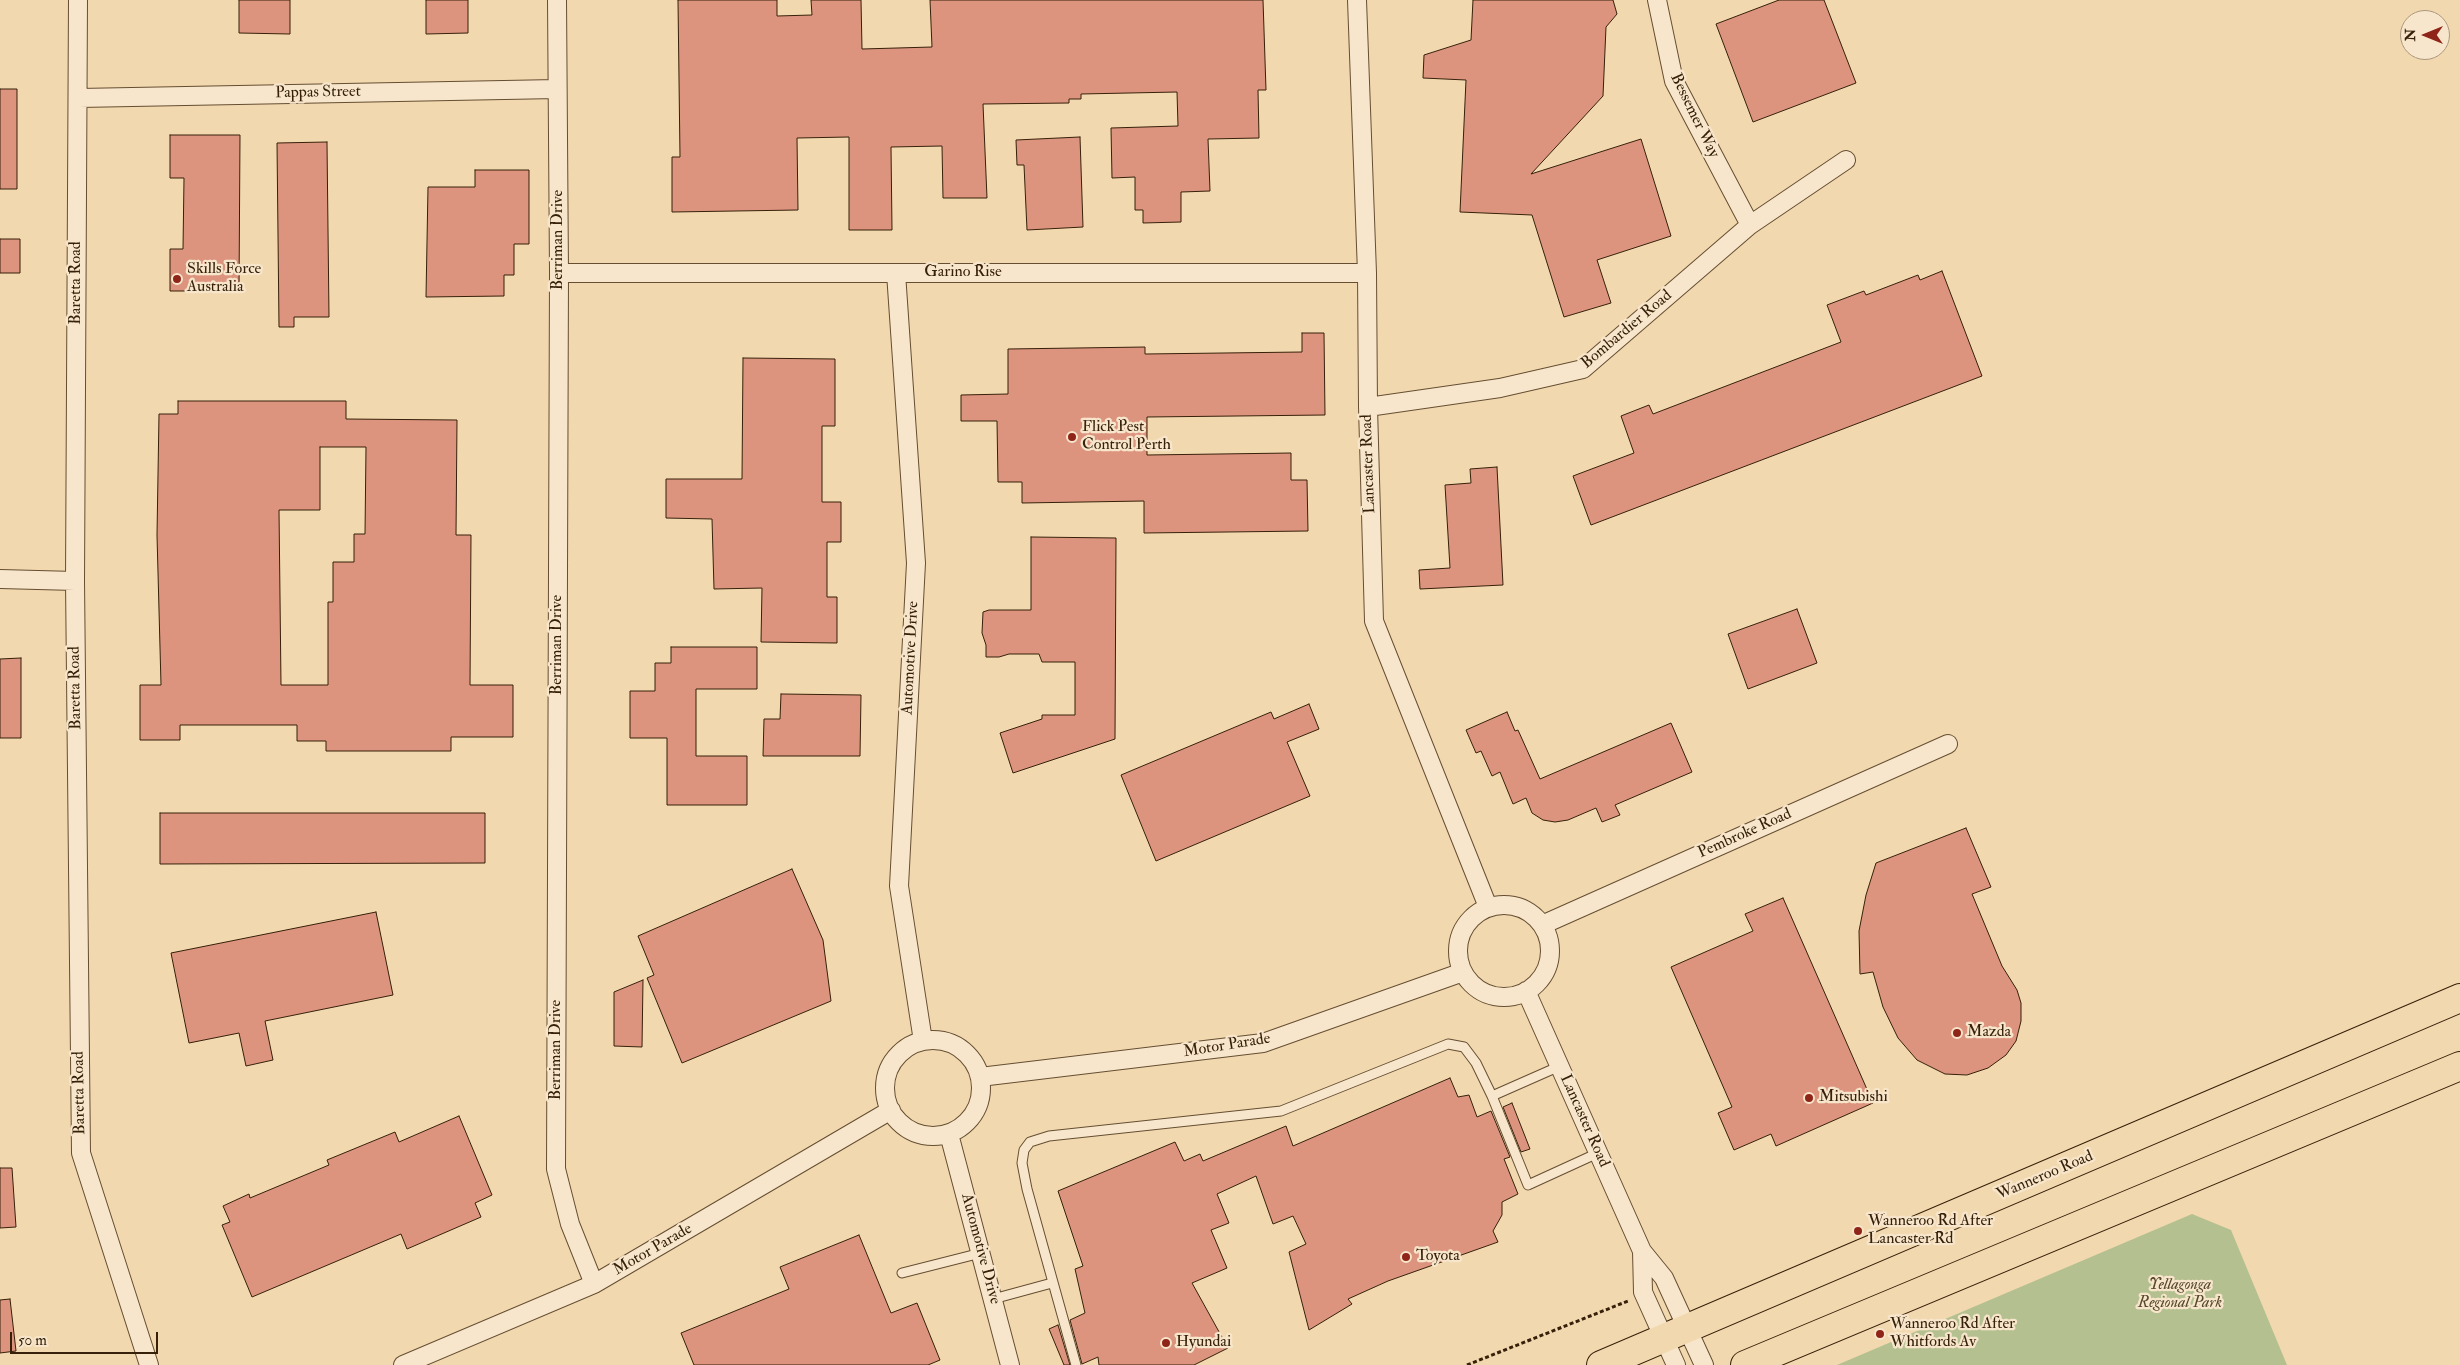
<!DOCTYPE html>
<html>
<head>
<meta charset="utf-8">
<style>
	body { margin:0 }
	#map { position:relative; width:2460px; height:1365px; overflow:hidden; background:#f2d8af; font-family:"IM FELL Double Pica",serif }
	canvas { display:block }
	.north { position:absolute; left:2400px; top:10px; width:50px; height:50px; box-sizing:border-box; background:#f7e6cb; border:1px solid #aa977d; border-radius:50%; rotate:270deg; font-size:14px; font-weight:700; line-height:20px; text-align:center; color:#362009 }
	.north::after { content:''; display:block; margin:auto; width:18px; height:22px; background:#8f2418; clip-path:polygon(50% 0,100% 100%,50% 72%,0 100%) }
	.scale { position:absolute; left:10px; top:1332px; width:148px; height:22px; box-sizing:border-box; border:2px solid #362009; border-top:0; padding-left:6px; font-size:15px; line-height:18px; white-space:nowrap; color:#362009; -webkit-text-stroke:4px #f7e6cb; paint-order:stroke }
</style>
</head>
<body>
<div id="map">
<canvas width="2460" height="1365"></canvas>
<div class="north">N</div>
<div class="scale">50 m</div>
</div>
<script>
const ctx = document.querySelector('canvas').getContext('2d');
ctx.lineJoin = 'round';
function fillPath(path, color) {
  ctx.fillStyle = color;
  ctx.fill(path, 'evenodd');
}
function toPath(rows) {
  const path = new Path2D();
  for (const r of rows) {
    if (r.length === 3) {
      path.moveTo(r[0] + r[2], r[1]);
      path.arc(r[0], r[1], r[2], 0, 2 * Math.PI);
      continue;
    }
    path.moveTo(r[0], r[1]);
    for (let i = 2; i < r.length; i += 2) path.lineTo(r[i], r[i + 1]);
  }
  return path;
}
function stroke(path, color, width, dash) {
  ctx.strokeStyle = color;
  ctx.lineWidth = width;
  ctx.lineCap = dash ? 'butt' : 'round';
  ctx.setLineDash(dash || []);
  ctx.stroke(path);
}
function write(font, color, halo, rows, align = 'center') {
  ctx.font = font + ' "IM FELL Double Pica",serif';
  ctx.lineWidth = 4.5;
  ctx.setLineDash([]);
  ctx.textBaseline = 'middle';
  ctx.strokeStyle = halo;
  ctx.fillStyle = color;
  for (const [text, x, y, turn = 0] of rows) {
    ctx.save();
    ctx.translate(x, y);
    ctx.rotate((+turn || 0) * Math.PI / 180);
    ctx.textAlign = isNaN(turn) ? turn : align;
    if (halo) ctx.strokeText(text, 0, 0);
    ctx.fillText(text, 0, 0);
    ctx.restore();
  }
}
fillPath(toPath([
	[2192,1214,2231,1230,2287,1365,1837,1365]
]), '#b4c090');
const building = toPath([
	[239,0,290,0,290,34,239,33,239,0],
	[426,0,468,0,468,33,426,34,426,0],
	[678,0,777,0,777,16,812,15,811,0,861,0,862,49,932,47,930,0,1263,0,1266,90,1258,90,1259,138,1208,139,1210,191,1181,192,1181,222,1143,223,1143,210,1135,210,1135,177,1112,178,1111,128,1178,126,1177,92,1081,94,1081,99,1069,99,1069,103,983,104,987,198,943,198,942,146,891,147,892,230,849,230,849,137,797,138,798,210,672,212,672,157,680,157,678,0],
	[1473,0,1613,0,1617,14,1606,27,1603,96,1531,174,1641,139,1671,236,1597,260,1611,303,1564,317,1532,215,1460,212,1466,80,1423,78,1424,55,1471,40,1473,0],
	[1779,0,1824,0,1856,83,1753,122,1716,24,1779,0],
	[0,89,17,89,17,189,0,189,0,89],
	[170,135,240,135,239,291,170,291,170,249,183,249,184,178,170,178,170,135],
	[1080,137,1083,227,1027,230,1024,165,1017,165,1016,140,1080,137],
	[327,142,329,317,294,317,294,327,279,327,277,143,327,142],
	[475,170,529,170,529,244,514,244,514,275,504,275,504,296,426,297,428,187,475,187,475,170],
	[0,239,20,239,20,273,0,273,0,239],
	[1942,271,1982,376,1591,525,1573,476,1634,453,1621,416,1649,405,1653,414,1841,342,1827,305,1864,291,1866,295,1918,275,1920,280,1942,271],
	[1302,333,1324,333,1325,415,1147,417,1147,455,1291,453,1291,480,1307,480,1308,531,1144,533,1144,501,1022,503,1022,482,998,482,997,421,961,421,961,395,1008,394,1008,349,1145,347,1145,354,1302,352,1302,333],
	[743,358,835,359,835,426,822,426,822,502,841,502,841,542,827,542,827,597,837,597,837,643,761,642,762,588,714,589,712,519,666,518,666,479,742,479,743,358],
	[178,401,346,401,346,419,457,420,456,535,471,535,470,685,513,685,513,737,451,737,451,751,326,751,326,741,297,741,297,725,180,725,180,740,140,740,140,685,161,685,157,535,159,414,178,414,178,401],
	[320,447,366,447,365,534,354,534,354,562,333,562,333,602,328,602,328,685,281,685,279,510,320,510,320,447],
	[1497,467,1503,585,1420,589,1419,570,1450,568,1445,485,1471,483,1470,469,1497,467],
	[1031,537,1116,538,1115,739,1013,773,1000,733,1042,719,1042,715,1075,715,1075,662,1042,662,1039,654,1009,654,999,657,986,657,986,645,982,633,983,612,989,610,1031,610,1031,537],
	[1797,609,1817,663,1748,689,1728,634,1797,609],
	[671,647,757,647,757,689,696,689,696,756,747,756,747,805,667,805,667,738,630,738,630,691,655,691,655,663,671,663,671,647],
	[21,658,21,738,0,738,0,659,21,658],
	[781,694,861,695,860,756,763,756,764,719,780,719,781,694],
	[1309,704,1319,729,1287,742,1310,796,1156,861,1121,775,1271,712,1274,719,1309,704],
	[1507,712,1515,731,1518,730,1540,779,1671,723,1692,772,1615,805,1620,815,1602,822,1596,808,1568,820,1555,822,1543,820,1532,813,1526,798,1513,804,1500,772,1492,776,1481,751,1476,753,1466,730,1507,712],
	[160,813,485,813,485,863,160,864,160,813],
	[1966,828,1991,887,1972,894,2002,966,2017,990,2021,1003,2021,1021,2016,1041,2006,1055,1988,1068,1967,1075,1945,1074,1917,1060,1898,1038,1883,1007,1873,972,1860,974,1859,931,1866,895,1876,863,1966,828],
	[792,869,823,940,831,1001,682,1063,647,978,654,975,638,936,792,869],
	[1783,898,1873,1103,1776,1146,1771,1134,1734,1150,1718,1113,1732,1107,1671,967,1753,931,1745,914,1783,898],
	[376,912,393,995,265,1021,273,1060,246,1066,239,1033,189,1043,171,953,376,912],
	[643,980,642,1047,614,1046,614,992,643,980],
	[1450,1078,1458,1097,1469,1095,1477,1117,1491,1111,1510,1157,1504,1159,1518,1194,1502,1202,1502,1215,1493,1231,1498,1242,1388,1281,1348,1299,1352,1304,1309,1330,1289,1252,1306,1244,1293,1216,1273,1224,1256,1176,1217,1194,1229,1223,1211,1230,1227,1268,1192,1283,1228,1348,1194,1365,1099,1365,1098,1357,1082,1364,1070,1320,1085,1313,1075,1269,1083,1266,1058,1191,1175,1142,1184,1161,1200,1154,1203,1161,1286,1126,1293,1146,1450,1078],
	[1512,1103,1530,1149,1521,1152,1503,1107,1512,1103],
	[459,1116,492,1195,475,1203,481,1217,407,1249,401,1234,252,1297,222,1225,230,1222,223,1206,249,1194,250,1198,329,1165,327,1160,395,1132,399,1142,459,1116],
	[0,1168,12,1168,16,1227,0,1228,0,1168],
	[859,1235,891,1313,917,1303,940,1360,928,1365,694,1365,681,1333,789,1289,780,1267,859,1235],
	[10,1299,16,1351,0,1353,0,1300,10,1299],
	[1058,1325,1070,1365,1064,1365,1049,1329,1058,1325]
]);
fillPath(building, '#dc947f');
stroke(building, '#362009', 1);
const lane = toPath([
	[1492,1096,1560,1066],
	[902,1273,981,1253],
	[993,1299,1052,1283],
	[1076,1365,1027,1189,1022,1163,1024,1150,1030,1142,1049,1136,1281,1111,1448,1044,1464,1047,1476,1063,1492,1096,1528,1185,1598,1153]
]);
const street = toPath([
	[78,0,75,581,81,1153,149,1365],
	[557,0,559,273,556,1169,570,1224,594,1284],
	[1357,0,1367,273,1368,407,1374,621,1488,907],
	[1657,0,1674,81,1750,225],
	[79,98,557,89],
	[559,273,1367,273],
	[896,273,916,563,899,886,923,1041],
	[1368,407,1500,388,1583,369,1750,225,1846,160],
	[0,579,75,581],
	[1504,951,46],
	[1542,925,1948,744],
	[1526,991,1642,1251,1664,1278,1704,1365],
	[933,1088,48],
	[980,1077,1263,1043,1463,972],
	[949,1134,1010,1365],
	[1642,1251,1643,1292,1676,1365],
	[403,1365,594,1284,891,1110]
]);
const highway = toPath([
	[1601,1365,2460,998],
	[1745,1365,2460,1066]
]);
stroke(lane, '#654e32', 11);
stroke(street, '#654e32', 20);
stroke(highway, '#362009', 30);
stroke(toPath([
	[1467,1365,1628,1301]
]), '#362009', 3, [4, 2.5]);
stroke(lane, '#f7e6cb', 9);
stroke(street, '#f7e6cb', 18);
stroke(highway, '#f2d8af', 28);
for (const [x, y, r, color] of [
	[177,279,5,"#8f2418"],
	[1072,437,5,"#8f2418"],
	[1957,1033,5,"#8f2418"],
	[1809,1098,5,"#8f2418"],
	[1858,1231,5,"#8f2418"],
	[1406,1257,5,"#8f2418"],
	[1880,1334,5,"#8f2418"],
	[1166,1343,5,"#8f2418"]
]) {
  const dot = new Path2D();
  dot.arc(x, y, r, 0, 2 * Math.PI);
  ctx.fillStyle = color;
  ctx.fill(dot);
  stroke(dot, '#f7e6cb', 2);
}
write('16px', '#362009', '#f7e6cb', [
	["Pappas Street",318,93,-1],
	["Bessemer Way",1694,116,64],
	["Berriman Drive",559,240,-90],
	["Garino Rise",963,273],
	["Baretta Road",77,283,-90],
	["Bombardier Road",1627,330,-40],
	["Lancaster Road",1369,464,-92],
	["Berriman Drive",558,645,-90],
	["Automotive Drive",911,658,-87],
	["Baretta Road",76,688,-91],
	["Pembroke Road",1745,834,-24],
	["Motor Parade",1227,1046,-9],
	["Berriman Drive",557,1050,-90],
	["Baretta Road",80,1093,-91],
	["Lancaster Road",1584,1121,66],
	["Wanneroo Road",2045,1176,-23],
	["Automotive Drive",980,1249,75],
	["Motor Parade",653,1250,-30]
]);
write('16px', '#362009', '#f7e6cb', [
	["Skills Force",187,270],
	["Australia",187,288],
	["Flick Pest",1082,428],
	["Control Perth",1082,446],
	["Mazda",1967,1033],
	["Mitsubishi",1819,1098],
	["Wanneroo Rd After",1868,1222],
	["Lancaster Rd",1868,1240],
	["Toyota",1416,1257],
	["Wanneroo Rd After",1890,1325],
	["Whitfords Av",1890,1343],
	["Hyundai",1176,1343]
], 'left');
write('italic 16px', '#56482b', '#f7e6cb', [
	["Yellagonga",2180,1286],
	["Regional Park",2180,1304]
]);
</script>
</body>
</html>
